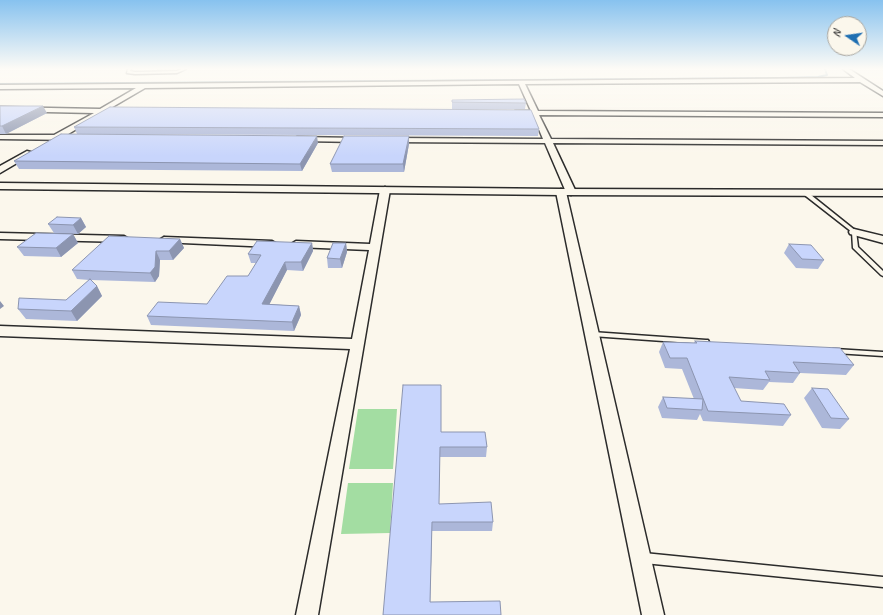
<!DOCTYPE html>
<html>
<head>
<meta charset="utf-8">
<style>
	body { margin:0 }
	#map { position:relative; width:883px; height:615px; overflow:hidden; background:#fbf7ec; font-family:Caveat,sans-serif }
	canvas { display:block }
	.north { position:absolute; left:827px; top:16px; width:40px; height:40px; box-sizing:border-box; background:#fbf7ec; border:1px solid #a8a59f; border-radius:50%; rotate:283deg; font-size:11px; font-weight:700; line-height:16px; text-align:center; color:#2b2b2b }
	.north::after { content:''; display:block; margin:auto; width:14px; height:18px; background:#1f6fb2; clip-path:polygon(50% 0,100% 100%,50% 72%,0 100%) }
</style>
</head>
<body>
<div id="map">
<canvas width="883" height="615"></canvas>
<div class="north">N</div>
</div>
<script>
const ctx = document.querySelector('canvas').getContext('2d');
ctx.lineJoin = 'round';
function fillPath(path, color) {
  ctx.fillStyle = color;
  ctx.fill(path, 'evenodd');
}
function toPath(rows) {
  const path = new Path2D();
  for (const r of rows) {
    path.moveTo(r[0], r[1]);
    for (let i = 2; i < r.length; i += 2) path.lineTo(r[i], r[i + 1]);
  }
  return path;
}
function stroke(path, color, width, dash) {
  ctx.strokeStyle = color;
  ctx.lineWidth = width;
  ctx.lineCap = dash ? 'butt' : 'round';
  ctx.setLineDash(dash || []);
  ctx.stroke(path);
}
fillPath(toPath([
	[358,409,397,409,393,469,349,469],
	[348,483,393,483,390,533,341,534]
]), '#a3dda2');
stroke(toPath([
	[0,84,779,78,818,77,827,75,825,69]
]), '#6c93a7', 2);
const service = toPath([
	[128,69,131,69,130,71,135,72,177,71,181,69,186,69,177,73,135,74,127,73,128,69],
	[802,191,806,191,856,231,858,247,883,271,883,276,881,275,853,248,852,232,802,193,802,191],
	[590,332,592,332,706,340,708,340,709,342,708,344,706,344,592,336,589,334,590,332],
	[833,349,835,349,883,352,883,356,835,353,833,353,832,351,833,349],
	[644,553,883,577,883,587,644,563,641,561,639,558,641,555,644,553]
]);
const minor = toPath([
	[843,69,849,69,883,91,883,96,860,82,525,84,538,111,883,113,883,117,539,115,551,139,883,141,883,145,553,143,576,192,571,195,566,192,545,143,392,142,388,140,392,138,543,139,533,115,515,115,512,113,515,111,531,111,519,84,145,88,109,109,123,110,123,112,103,113,65,136,75,136,75,140,0,139,0,135,54,135,94,113,0,111,0,107,100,109,136,88,0,89,0,85,855,78,843,69],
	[297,137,360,138,364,140,360,142,300,141,297,141,297,137],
	[27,151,34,153,0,173,0,166,27,151],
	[385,187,390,190,318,615,296,615,350,349,0,336,0,326,352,339,369,250,296,247,291,244,296,241,370,244,380,190,385,187],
	[561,189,566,192,664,615,642,615,556,192,561,189],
	[854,229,883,236,883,243,850,234,849,232,850,230,854,229],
	[0,233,124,236,129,239,124,242,0,239,0,233],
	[164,237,272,241,277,244,272,247,160,242,159,240,164,237]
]);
const tertiary = toPath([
	[0,183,561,189,883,190,883,196,561,195,0,189,0,183]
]);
stroke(service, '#2b2b2b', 3);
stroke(minor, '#2b2b2b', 3);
stroke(tertiary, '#2b2b2b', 3);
fillPath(service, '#fbf7ec');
fillPath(minor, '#fbf7ec');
fillPath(tertiary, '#fbf7ec');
fillPath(toPath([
	[452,100,526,103,525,109,452,109],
	[0,106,47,113,6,134,0,134],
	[74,127,539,129,538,136,77,134],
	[409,136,409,144,404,172,332,172,330,164],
	[318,143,302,171,19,169,14,161],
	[81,218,86,227,78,234,54,233,48,224],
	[73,234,78,243,61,257,24,256,17,247],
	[180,239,184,248,173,260,160,260,159,276,155,282,91,280,97,286,102,296,77,321,26,319,18,309,66,300,89,280,77,279,72,270],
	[312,243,313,251,303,271,287,270,269,304,299,306,301,315,294,331,151,325,147,316,207,304,248,276,256,263,251,263,248,254],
	[346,243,347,252,342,268,328,268,327,258],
	[789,244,824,260,818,269,796,268,784,253],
	[695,341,854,365,846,375,800,373,793,383,769,382,763,390,734,388,741,401,791,415,783,426,703,421,700,414,697,420,662,418,658,407,663,397,694,399,682,369,665,368,659,352,663,342,694,343],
	[812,388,849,419,840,429,822,428,804,398],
	[441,432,487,447,486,457,440,457,439,504,493,522,492,531,432,531,430,602,383,615]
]), '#acb7d9');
fillPath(toPath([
	[43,106,47,113,6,134,2,126],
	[317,136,318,143,302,171,300,164],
	[409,136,409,144,404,172,403,164],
	[81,218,86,227,78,234,73,225],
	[73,234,78,243,61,257,56,248],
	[180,239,184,248,173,260,169,251],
	[312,243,313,251,303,271,301,262],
	[346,243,347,252,342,268,340,259],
	[156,251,160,260,159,276,155,282,150,273],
	[285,262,287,270,265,313,262,304],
	[97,286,102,296,77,321,71,311],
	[0,301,4,306,0,309],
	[299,306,301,315,294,331,292,322],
	[432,522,432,531,430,610,430,602]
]), '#8c95b0');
const building = toPath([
	[524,99,526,103,452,102,452,100,524,99],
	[0,106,43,106,2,126,0,126,0,106],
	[110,107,531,110,539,129,74,127,110,107],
	[61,134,317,136,300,164,14,161,61,134],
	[344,136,409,136,403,164,330,164,344,136],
	[57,217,81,218,73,225,48,224,57,217],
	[36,233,73,234,56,248,17,247,36,233],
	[109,236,180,239,169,251,156,251,155,267,150,273,72,270,109,236],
	[257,241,312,243,301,262,285,262,262,304,299,306,292,322,147,316,158,302,207,304,227,276,248,276,261,255,248,254,257,241],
	[333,243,346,243,340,259,327,258,333,243],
	[789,244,811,245,824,260,802,259,789,244],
	[90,279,97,286,71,311,18,309,19,298,66,300,90,279],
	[695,341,840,348,854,365,793,362,800,373,765,371,770,380,729,377,741,401,784,404,791,415,708,411,687,358,670,358,663,342,697,343,695,341],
	[403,385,441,385,441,432,485,432,487,447,440,447,439,504,491,502,493,522,432,522,430,602,500,601,501,615,383,615,403,385],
	[812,388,828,389,849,419,831,418,812,388],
	[663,397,703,399,702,410,667,408,663,397]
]);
fillPath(building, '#c8d5fc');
stroke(building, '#8c95b0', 1);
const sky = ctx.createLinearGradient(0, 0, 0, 156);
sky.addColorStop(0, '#87c2ef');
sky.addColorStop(0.44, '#fdfbf6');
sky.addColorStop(1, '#fdfbf600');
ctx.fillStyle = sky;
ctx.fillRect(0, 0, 883, 156);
</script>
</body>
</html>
